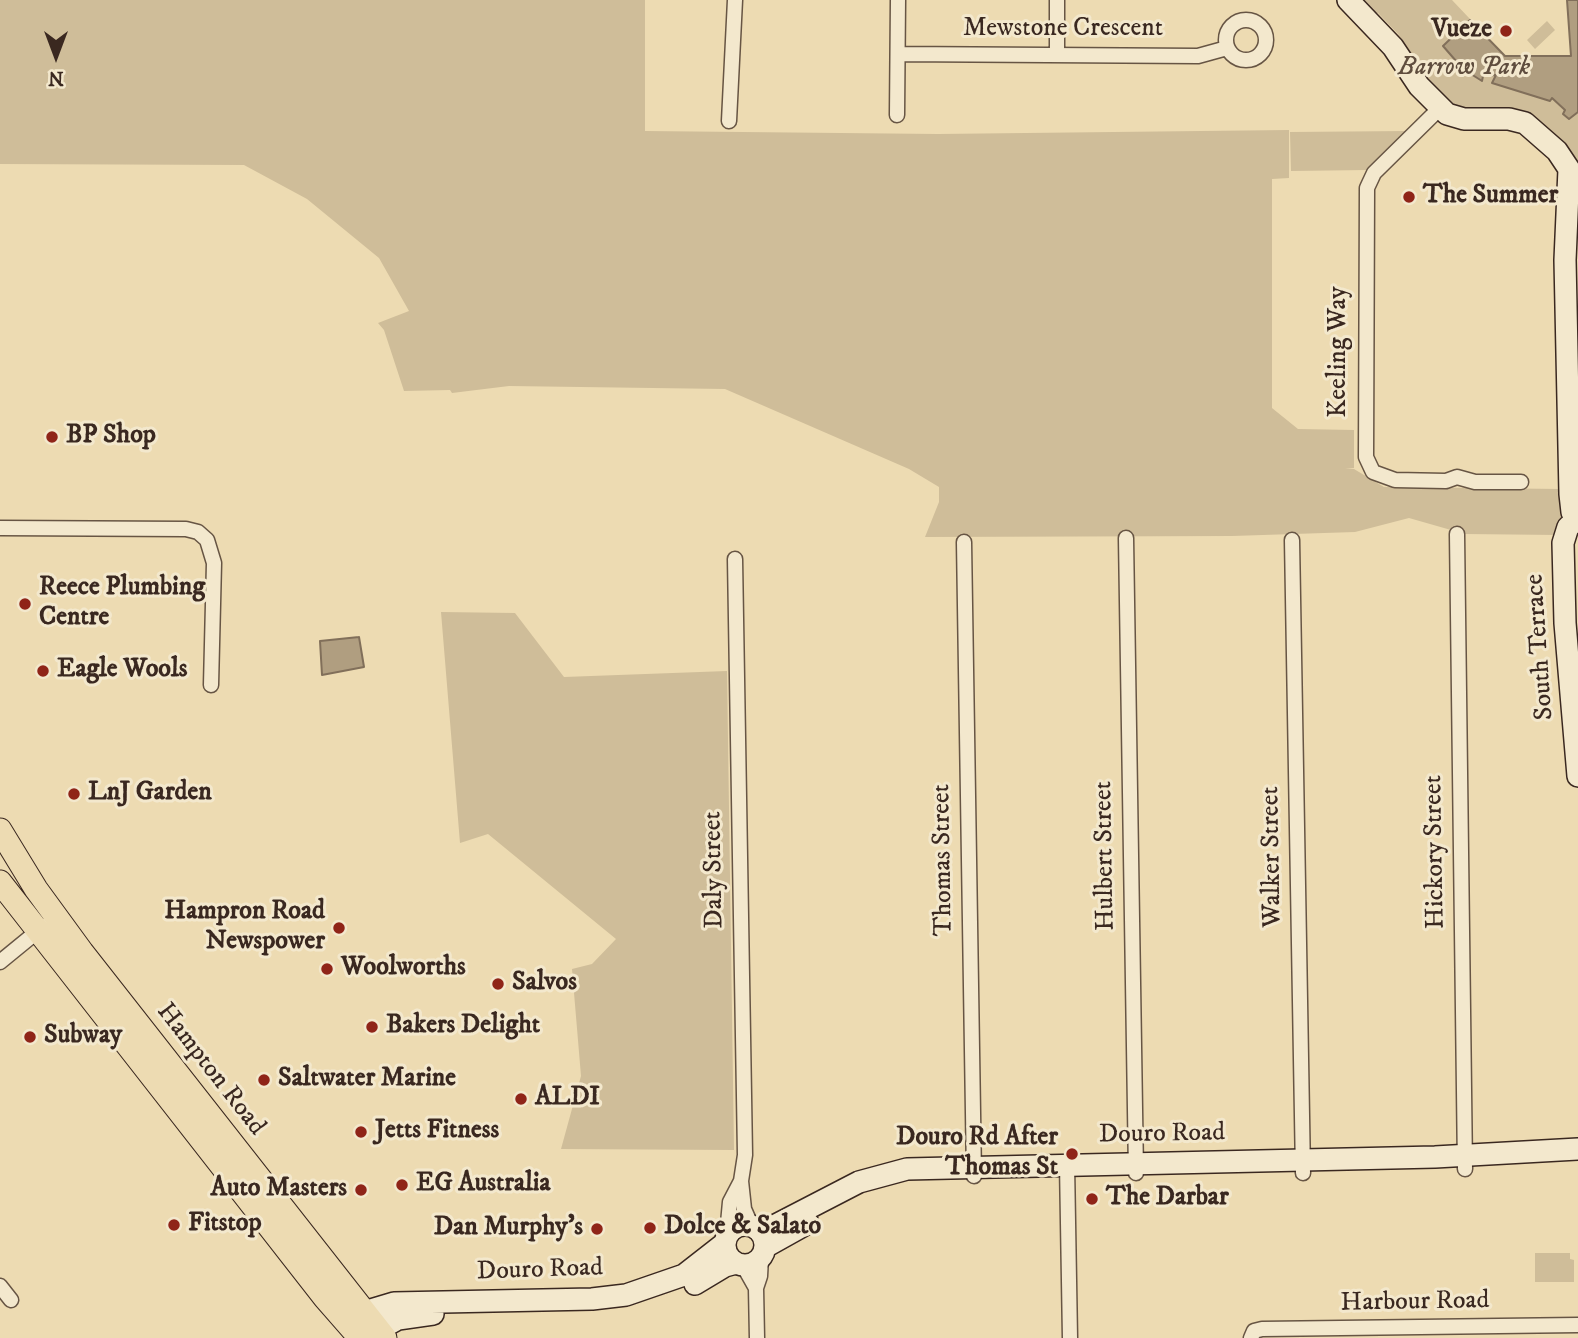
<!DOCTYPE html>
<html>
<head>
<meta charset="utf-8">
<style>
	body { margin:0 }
	#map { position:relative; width:1578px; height:1338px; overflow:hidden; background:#eddbb2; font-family:"IM FELL DW Pica",serif }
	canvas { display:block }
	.north { position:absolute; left:21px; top:21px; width:70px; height:70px; -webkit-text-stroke:5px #f3e8cd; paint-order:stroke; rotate:180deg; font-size:19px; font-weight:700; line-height:28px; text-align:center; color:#3a2820 }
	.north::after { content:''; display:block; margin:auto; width:24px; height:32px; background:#3a2820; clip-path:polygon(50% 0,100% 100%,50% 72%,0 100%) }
</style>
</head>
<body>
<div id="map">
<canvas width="1578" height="1338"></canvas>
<div class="north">N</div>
</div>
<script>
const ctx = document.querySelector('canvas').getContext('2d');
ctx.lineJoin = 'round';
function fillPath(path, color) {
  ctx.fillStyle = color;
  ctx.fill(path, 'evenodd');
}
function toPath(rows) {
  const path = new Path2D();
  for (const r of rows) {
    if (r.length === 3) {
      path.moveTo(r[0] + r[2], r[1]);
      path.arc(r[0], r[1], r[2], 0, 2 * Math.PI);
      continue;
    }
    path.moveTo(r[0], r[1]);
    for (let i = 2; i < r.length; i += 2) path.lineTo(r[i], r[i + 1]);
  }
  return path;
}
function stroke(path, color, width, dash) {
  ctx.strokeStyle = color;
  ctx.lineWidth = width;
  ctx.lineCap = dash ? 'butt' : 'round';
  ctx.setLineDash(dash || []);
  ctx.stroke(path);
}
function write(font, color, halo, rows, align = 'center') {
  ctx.font = font + ' "IM FELL DW Pica",serif';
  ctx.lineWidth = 6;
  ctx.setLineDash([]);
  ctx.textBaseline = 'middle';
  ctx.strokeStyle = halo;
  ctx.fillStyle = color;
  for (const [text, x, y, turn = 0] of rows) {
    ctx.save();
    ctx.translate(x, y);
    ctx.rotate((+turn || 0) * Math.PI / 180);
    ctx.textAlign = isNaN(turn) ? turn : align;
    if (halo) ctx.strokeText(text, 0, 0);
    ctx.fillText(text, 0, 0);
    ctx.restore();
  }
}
fillPath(toPath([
	[0,0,645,0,645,131,938,134,1289,130,1289,178,1272,179,1272,408,1298,429,1354,430,1354,468,1345,469,1354,469,1384,487,1561,489,1569,509,1558,535,1465,534,1409,518,1355,532,1232,536,925,537,939,502,939,487,909,469,725,389,509,386,452,393,450,390,404,391,384,330,378,323,409,311,379,258,307,199,244,165,0,164],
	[1357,0,1452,0,1505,56,1571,56,1567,0,1578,0,1578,206,1577,176,1562,146,1457,112,1416,67,1415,60,1398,34,1378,13,1370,13],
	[1547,21,1555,30,1535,49,1527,40],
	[1408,131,1367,170,1291,171,1290,132],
	[441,612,515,613,564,677,727,671,734,1150,561,1149,581,1076,572,969,592,964,616,939,488,834,460,843],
	[1535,1253,1570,1253,1570,1259,1574,1260,1574,1282,1535,1282]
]), '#cfbd99');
const water = toPath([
	[1567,0,1578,0,1578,112,1569,119,1563,114,1565,110,1552,98,1550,101,1492,83,1496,75,1483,76,1482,81,1463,69,1443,46,1470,20,1505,56,1571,56,1567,0],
	[359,637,364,667,322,675,320,641,359,637]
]);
fillPath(water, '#b09e80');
stroke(water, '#816f5a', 2);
const street = toPath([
	[1057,0,1057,54],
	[1246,40,20],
	[898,54,1198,56,1227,48],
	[1440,108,1374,173,1367,188,1366,457,1373,472,1395,480,1446,481,1457,477,1475,482,1521,482],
	[897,115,898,0],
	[729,121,735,0],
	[0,528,186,529,198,532,207,540,214,563,211,685],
	[1457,534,1465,1169],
	[1126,538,1136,1173],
	[1292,540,1303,1173],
	[964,542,974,1176],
	[0,962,44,926],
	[1067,1164,1070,1338],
	[741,1181,744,1209,751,1225],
	[727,1234,730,1202,741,1181,745,1155,735,559],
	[743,1265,756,1288],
	[0,1286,11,1300],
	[757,1338,756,1288,760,1276,761,1258],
	[1251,1338,1254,1331,1262,1329,1578,1325]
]);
const secondary = toPath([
	[1348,0,1393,47,1419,86,1447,114,1464,119,1509,119,1525,123,1557,151,1569,169,1565,260,1570,494,1572,512,1578,521],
	[1578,519,1568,527,1563,543,1565,623,1578,776],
	[745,1245,20],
	[759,1230,772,1227,859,1182,907,1169,1435,1157,1578,1149],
	[765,1247,808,1223],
	[695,1284,725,1266,736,1263],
	[352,1319,364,1312,394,1303,592,1299,626,1295,684,1275,725,1243],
	[365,1337,398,1319,433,1314]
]);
const primary = toPath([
	[0,830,36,889,82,952,385,1338],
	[0,882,325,1298,360,1338]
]);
stroke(street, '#675544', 17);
stroke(secondary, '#3a2820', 24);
stroke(primary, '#3a2820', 25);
stroke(street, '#f3e8cd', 14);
stroke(secondary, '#f3e8cd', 21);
stroke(primary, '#eddbb2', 23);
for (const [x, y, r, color] of [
	[1506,31,7,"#8f2418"],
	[1409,197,7,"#8f2418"],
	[52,437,7,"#8f2418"],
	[25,604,7,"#8f2418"],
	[43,671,7,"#8f2418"],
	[74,794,7,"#8f2418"],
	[339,928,7,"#8f2418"],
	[327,969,7,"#8f2418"],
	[498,984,7,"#8f2418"],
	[372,1027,7,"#8f2418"],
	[30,1037,7,"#8f2418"],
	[264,1080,7,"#8f2418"],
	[521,1099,7,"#8f2418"],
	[361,1132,7,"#8f2418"],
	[1072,1154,7,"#8f2418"],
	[402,1185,7,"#8f2418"],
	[361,1190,7,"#8f2418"],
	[1092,1199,7,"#8f2418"],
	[174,1225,7,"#8f2418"],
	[650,1228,7,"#8f2418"],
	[597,1229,7,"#8f2418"]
]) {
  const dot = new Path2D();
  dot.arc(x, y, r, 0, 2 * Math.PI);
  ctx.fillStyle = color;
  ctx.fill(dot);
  stroke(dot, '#f3e8cd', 2.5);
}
write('26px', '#3a2820', '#f3e8cd', [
	["Mewstone Crescent",1063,30],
	["Keeling Way",1340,352,-90],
	["South Terrace",1541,647,-94],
	["Hickory Street",1436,852,-91],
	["Hulbert Street",1106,856,-91],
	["Walker Street",1273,857,-91],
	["Thomas Street",944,860,-91],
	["Daly Street",715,870,-91],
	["Hampton Road",210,1070,52],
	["Douro Road",1162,1135,-1],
	["Douro Road",540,1271,-2],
	["Harbour Road",1415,1303,-1]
]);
write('bold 26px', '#3a2820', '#f3e8cd', [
	["Vueze",1492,31,"right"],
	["The Summer",1423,197],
	["BP Shop",66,437],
	["Reece Plumbing",39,589],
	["Centre",39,619],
	["Eagle Wools",57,671],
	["LnJ Garden",88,794],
	["Hampron Road",325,913,"right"],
	["Newspower",325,943,"right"],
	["Woolworths",341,969],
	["Salvos",512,984],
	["Bakers Delight",386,1027],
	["Subway",44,1037],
	["Saltwater Marine",278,1080],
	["ALDI",535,1099],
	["Jetts Fitness",375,1132],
	["Douro Rd After",1058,1139,"right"],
	["Thomas St",1058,1169,"right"],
	["EG Australia",416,1185],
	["Auto Masters",347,1190,"right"],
	["The Darbar",1106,1199],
	["Fitstop",188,1225],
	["Dolce & Salato",664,1228],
	["Dan Murphy's",583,1229,"right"]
], 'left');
write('italic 26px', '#5f4d3e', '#f3e8cd', [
	["Barrow Park",1464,69]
]);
</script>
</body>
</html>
